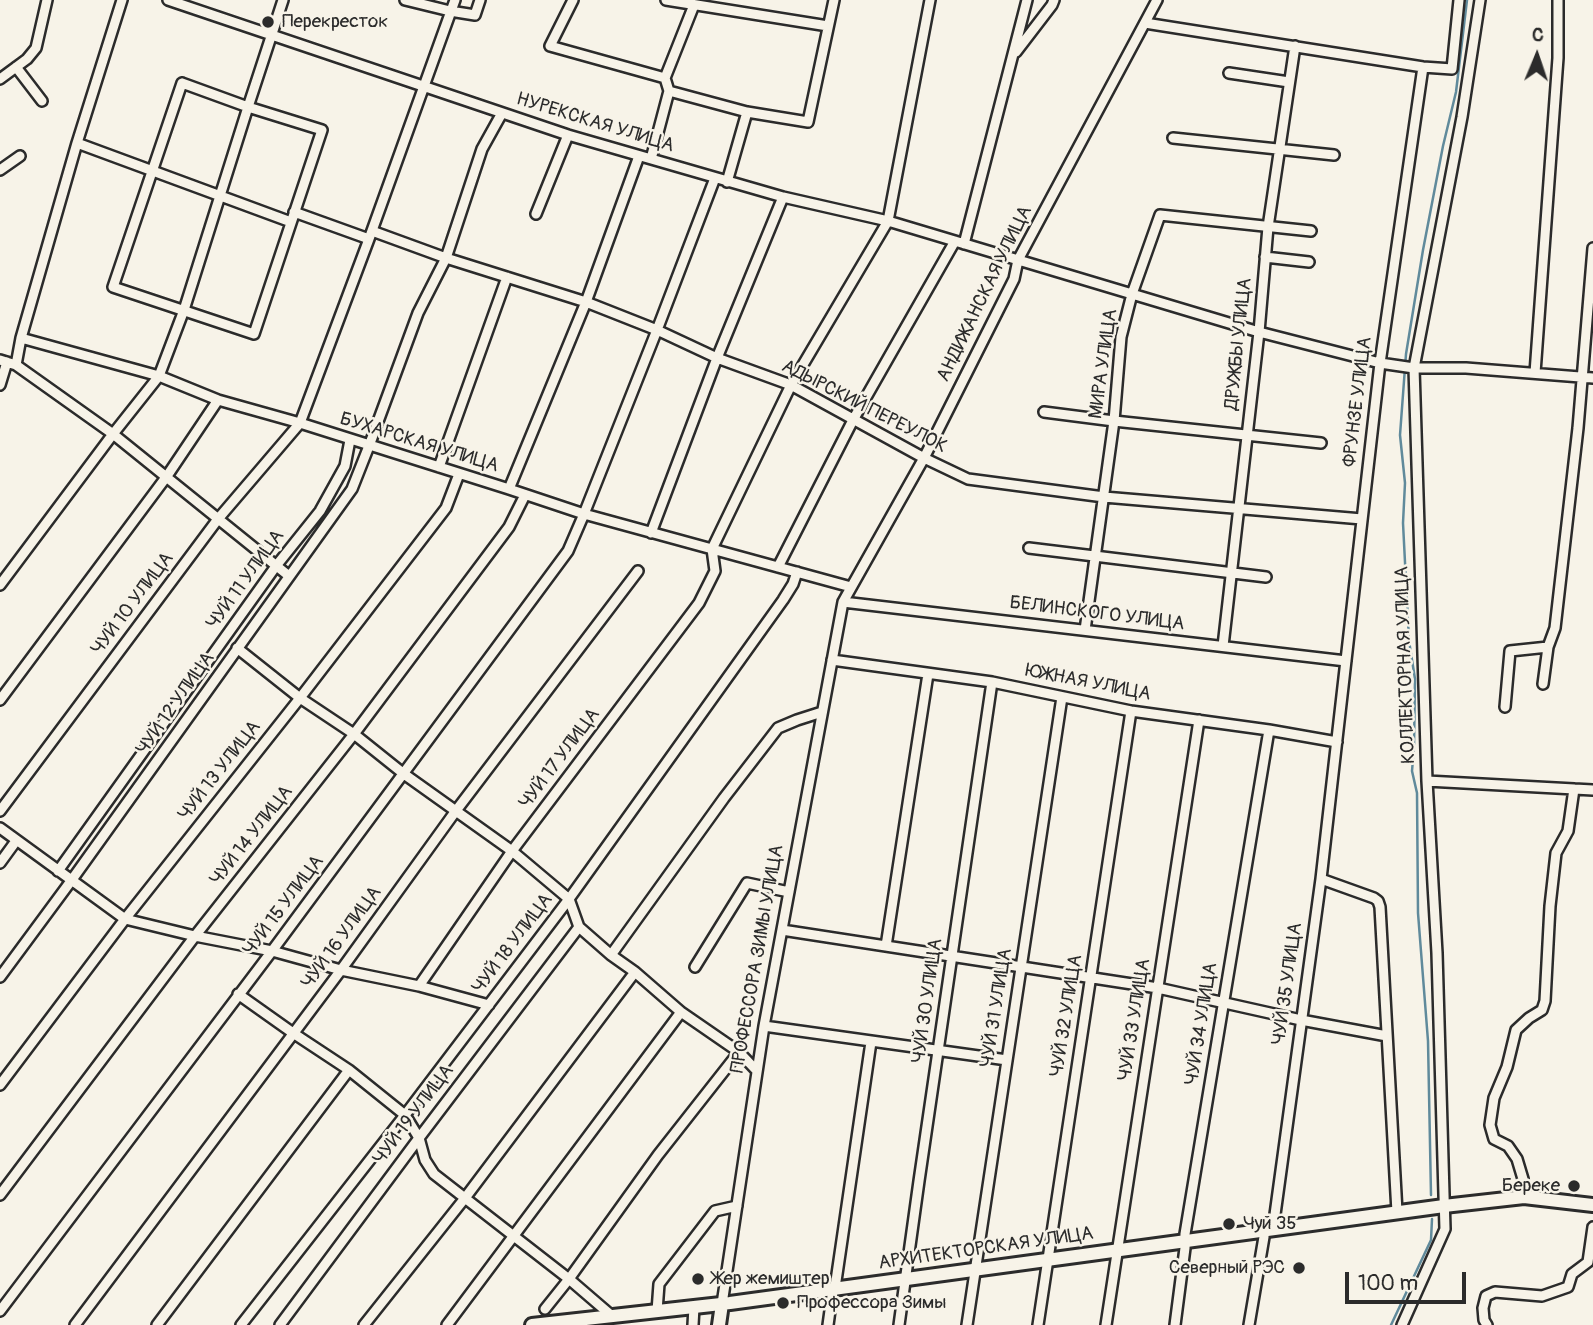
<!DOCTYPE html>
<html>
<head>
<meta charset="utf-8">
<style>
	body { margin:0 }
	#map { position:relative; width:1593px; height:1325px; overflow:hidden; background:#f7f3e8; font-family:Pangolin,sans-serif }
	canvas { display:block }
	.north { position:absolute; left:1502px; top:21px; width:70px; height:70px; -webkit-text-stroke:5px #f7f3e8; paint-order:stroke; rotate:2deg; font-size:19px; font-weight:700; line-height:28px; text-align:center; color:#2b2b2b }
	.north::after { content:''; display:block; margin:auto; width:24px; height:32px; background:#2b2b2b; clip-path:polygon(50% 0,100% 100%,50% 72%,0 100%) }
	.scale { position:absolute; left:1345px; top:1272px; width:121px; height:32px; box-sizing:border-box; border:4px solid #2b2b2b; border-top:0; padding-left:9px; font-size:21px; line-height:24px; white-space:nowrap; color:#2b2b2b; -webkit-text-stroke:5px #f7f3e8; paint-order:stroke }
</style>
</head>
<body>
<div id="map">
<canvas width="1593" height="1325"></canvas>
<div class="north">С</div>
<div class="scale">100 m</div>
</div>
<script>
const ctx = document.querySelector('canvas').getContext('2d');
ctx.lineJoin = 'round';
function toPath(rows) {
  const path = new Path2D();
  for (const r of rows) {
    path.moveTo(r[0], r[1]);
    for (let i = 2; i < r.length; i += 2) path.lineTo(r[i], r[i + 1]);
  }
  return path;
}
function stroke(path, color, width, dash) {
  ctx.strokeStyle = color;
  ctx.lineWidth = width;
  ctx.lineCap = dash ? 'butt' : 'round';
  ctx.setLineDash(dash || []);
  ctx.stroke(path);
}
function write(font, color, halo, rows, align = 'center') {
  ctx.font = font + ' Pangolin,sans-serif';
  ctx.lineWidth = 5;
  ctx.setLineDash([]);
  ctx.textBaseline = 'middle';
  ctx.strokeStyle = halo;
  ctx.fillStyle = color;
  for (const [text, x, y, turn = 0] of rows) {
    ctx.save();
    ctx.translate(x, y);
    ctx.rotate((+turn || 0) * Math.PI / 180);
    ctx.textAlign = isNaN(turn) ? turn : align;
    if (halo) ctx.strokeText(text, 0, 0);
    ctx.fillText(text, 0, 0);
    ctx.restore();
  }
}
stroke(toPath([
	[1431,1195,1428,1041,1418,913,1417,793,1412,771,1414,747,1415,679,1409,641,1403,523,1405,483,1400,435,1406,354,1423,250,1443,146,1456,92,1467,0],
	[1391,1325,1431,1240,1432,1219]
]), '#608a9b', 2.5);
const street = toPath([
	[168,0,568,135,783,197,888,221,1259,332,1380,363,1414,368,1466,368,1593,378],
	[405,0,450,11,475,15,480,0],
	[573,0,550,46,665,78,694,5],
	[666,0,828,26],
	[1145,23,1423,67,1452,69,1459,0],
	[1016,52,1052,5,1054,0],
	[16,67,42,101],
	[1229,73,1289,82],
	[665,78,669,91,747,112,808,122,834,0],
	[0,79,27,59,36,48,47,0],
	[182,83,248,107,322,130,254,334,113,287,182,83],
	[1173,138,1334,155],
	[77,143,291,222],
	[651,159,669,91],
	[0,170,20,156],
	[727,182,747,112],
	[294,212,369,239],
	[536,214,568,135],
	[372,231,446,258,586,302,657,330,717,358,791,385,924,458,968,479,1104,497,1362,519],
	[964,244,1027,0],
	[1265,257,1309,262],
	[21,338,159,376,218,400,300,423,509,489,584,514,851,587],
	[0,360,16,365,21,338,77,143,122,0],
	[16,365,113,434,289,576],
	[1535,373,1558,58,1558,0],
	[0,385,7,362],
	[1044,412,1114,421,1321,443],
	[439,467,507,277],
	[509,489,586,302,639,156],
	[651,533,717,358,783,197],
	[1029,548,1266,577],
	[778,567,853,420,955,241],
	[0,585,113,434,159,376,184,310,248,107,283,0],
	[843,602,1346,661],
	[1085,630,1114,421,1121,337,1132,294,1160,215,1311,231],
	[1223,646,1259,332,1268,227,1295,46],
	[237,648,300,698,354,734,404,774,512,851,569,899,579,927,611,955,635,972,681,1012,739,1052,757,1071],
	[832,660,992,682,1131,711,1269,730,1337,742],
	[1543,684,1548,647,1555,628,1578,428,1593,248],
	[0,700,167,476,218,400],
	[1505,707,1510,651,1548,647],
	[1427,781,1593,790],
	[0,811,218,519,300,423,369,239,455,0],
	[0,828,125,919,195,936,272,951,341,970,419,986,489,1005],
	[0,863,16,841],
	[58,871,276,566,320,511,345,466,350,440],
	[1321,879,1374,898,1378,901,1380,907,1397,1212],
	[782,930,1158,988,1301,1020,1387,1036],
	[886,946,928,674],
	[611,955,724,798,778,728,797,720,822,712],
	[695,967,747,883,789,892],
	[0,977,71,881,352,489,369,446,418,313,446,258,482,149,502,113],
	[419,986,512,851,699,603,715,571,712,549,791,385,888,221,930,0],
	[238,994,293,1033,349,1070,405,1115,419,1138,425,1160,434,1174,569,1279,612,1316],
	[764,1026,1007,1060],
	[0,1085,125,919,300,698,446,508,459,474],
	[0,1195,195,936,354,734,509,527,525,495],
	[1524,1197,1523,1179,1517,1159,1508,1146,1494,1139,1490,1125,1494,1098,1507,1067,1516,1030,1529,1018,1542,1010,1545,1001,1550,906,1556,853,1568,831,1574,789],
	[1273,1229,1321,879,1380,363,1423,67],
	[722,1304,764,1026,843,602,924,458,1014,279,1018,260,1157,0],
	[545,1309,569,1279,658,1155,739,1052],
	[0,1311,272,951,568,551,584,514,657,330,715,178],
	[657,1311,659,1284,715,1211,737,1206],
	[75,1325,341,970,455,812,638,571],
	[157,1325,349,1070],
	[241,1325,405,1115,569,899,783,600,793,584,797,572],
	[280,1325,419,1138,579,927],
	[364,1325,465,1198,635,972],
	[447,1325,681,1012],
	[693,1325,694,1307],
	[828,1325,832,1296,836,1281,871,1042],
	[899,1325,919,1181,992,682],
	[967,1325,1062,697],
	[1038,1325,1131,711],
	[1106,1325,1199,720],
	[1175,1325,1185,1248,1185,1234,1269,730],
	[1249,1325,1264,1237,1264,1230],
	[1402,1325,1445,1229,1437,953,1427,781,1414,368,1462,117,1480,0],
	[1487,1325,1484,1320,1483,1308,1486,1296,1495,1292,1542,1296,1568,1287,1572,1274,1588,1262,1593,1227]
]);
const secondary = toPath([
	[532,1325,730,1303,1444,1206,1524,1197,1593,1205],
	[719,1325,722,1304]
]);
stroke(street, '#2b2b2b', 14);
stroke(secondary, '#2b2b2b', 18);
stroke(street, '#f7f3e8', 9);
stroke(secondary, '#f7f3e8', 12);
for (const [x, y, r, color] of [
	[268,22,7,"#2b2b2b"],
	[1574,1186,7,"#2b2b2b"],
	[1229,1224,7,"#2b2b2b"],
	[1299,1268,7,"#2b2b2b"],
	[698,1279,7,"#2b2b2b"],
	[783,1303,7,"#2b2b2b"]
]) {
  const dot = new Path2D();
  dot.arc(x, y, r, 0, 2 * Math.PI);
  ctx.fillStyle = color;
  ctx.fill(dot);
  stroke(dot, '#f7f3e8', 2.5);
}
write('19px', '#2b2b2b', '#f7f3e8', [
	["Перекресток",282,22],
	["Береке",1560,1186,"right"],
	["Чуй 35",1243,1224],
	["Северный РЭС",1285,1268,"right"],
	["Жер жемиштер",712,1279],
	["Профессора Зимы",797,1303]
], 'left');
write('19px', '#2b2b2b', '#f7f3e8', [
	["НУРЕКСКАЯ УЛИЦА",595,123,17],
	["АНДИЖАНСКАЯ УЛИЦА",985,294,-64],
	["ДРУЖБЫ УЛИЦА",1239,344,-84],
	["МИРА УЛИЦА",1104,364,-82],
	["ФРУНЗЕ УЛИЦА",1358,402,-83],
	["АДЫРСКИЙ ПЕРЕУЛОК",864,407,27],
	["БУХАРСКАЯ УЛИЦА",419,443,17],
	["ЧУЙ 11 УЛИЦА",246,580,-54],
	["ЧУЙ 10 УЛИЦА",133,604,-53],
	["БЕЛИНСКОГО УЛИЦА",1097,614,7],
	["КОЛЛЕКТОРНАЯ УЛИЦА",1406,665,-92],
	["ЮЖНАЯ УЛИЦА",1088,683,11],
	["ЧУЙ 12 УЛИЦА",176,704,-55],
	["ЧУЙ 17 УЛИЦА",560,759,-53],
	["ЧУЙ 13 УЛИЦА",220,771,-52],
	["ЧУЙ 14 УЛИЦА",252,836,-52],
	["ЧУЙ 15 УЛИЦА",284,906,-53],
	["ЧУЙ 16 УЛИЦА",342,938,-54],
	["ЧУЙ 18 УЛИЦА",513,944,-53],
	["ПРОФЕССОРА ЗИМЫ УЛИЦА",758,959,-80],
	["ЧУЙ 35 УЛИЦА",1288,984,-82],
	["ЧУЙ 30 УЛИЦА",928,1001,-82],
	["ЧУЙ 31 УЛИЦА",997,1008,-81],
	["ЧУЙ 32 УЛИЦА",1067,1016,-81],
	["ЧУЙ 33 УЛИЦА",1135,1020,-81],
	["ЧУЙ 34 УЛИЦА",1202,1024,-81],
	["ЧУЙ 19 УЛИЦА",414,1115,-53],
	["АРХИТЕКТОРСКАЯ УЛИЦА",986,1249,-8]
]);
</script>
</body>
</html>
